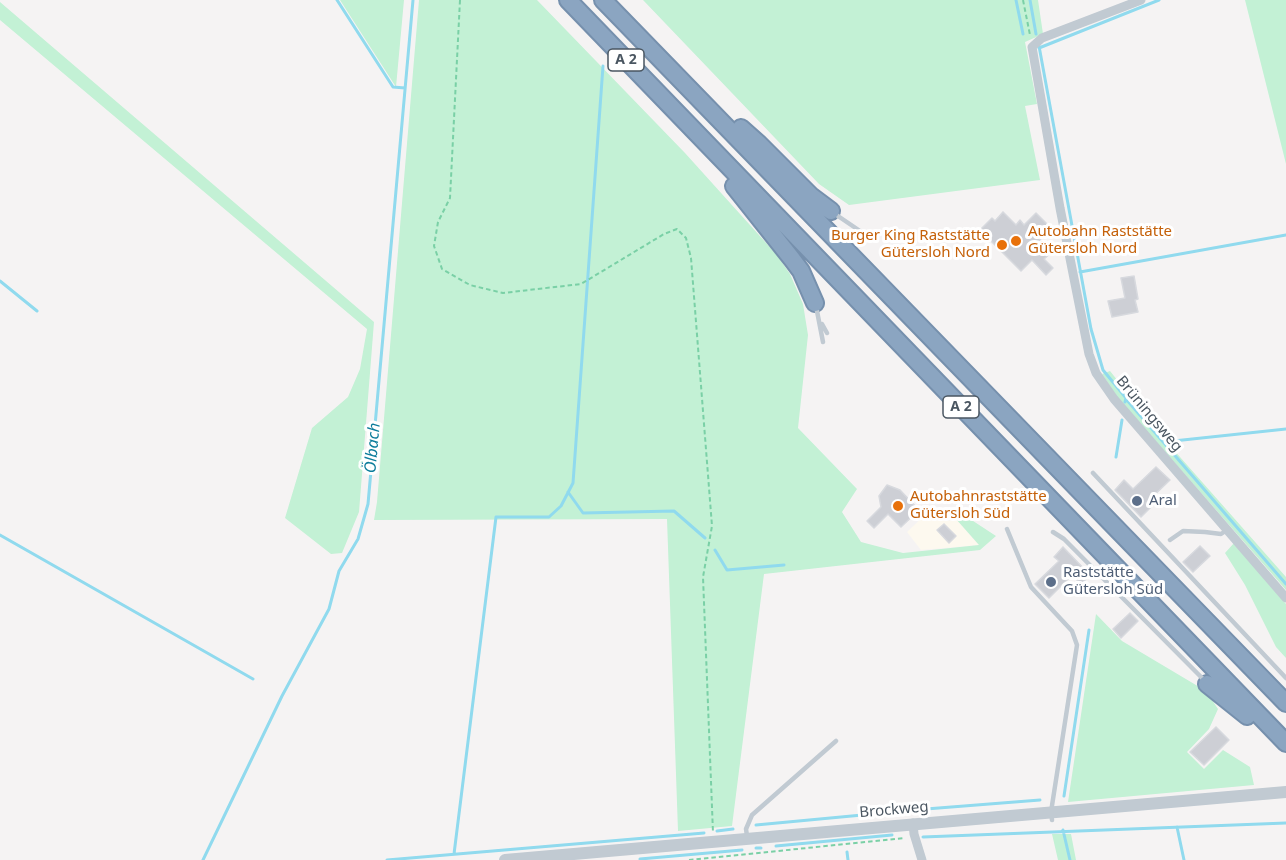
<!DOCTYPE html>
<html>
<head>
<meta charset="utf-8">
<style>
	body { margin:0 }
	canvas { display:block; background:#f5f3f3 }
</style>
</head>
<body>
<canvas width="1286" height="860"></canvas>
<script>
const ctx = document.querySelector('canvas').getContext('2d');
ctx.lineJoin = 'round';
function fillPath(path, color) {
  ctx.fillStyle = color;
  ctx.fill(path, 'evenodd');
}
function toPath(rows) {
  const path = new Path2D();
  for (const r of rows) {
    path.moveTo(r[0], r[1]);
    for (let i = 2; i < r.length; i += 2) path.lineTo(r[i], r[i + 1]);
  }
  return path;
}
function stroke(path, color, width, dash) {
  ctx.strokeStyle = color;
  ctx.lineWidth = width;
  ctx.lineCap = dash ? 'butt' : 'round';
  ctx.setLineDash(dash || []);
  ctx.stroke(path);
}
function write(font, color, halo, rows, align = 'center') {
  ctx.font = font + ' "Noto Sans",sans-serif';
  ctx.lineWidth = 6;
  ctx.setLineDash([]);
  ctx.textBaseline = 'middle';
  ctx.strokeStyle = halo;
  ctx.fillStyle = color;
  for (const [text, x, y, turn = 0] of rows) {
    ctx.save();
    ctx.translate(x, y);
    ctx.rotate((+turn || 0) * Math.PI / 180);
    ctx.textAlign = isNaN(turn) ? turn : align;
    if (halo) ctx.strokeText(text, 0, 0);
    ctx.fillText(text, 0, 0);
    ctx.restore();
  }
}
fillPath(toPath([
	[927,513,947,521,956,519,979,545,921,550,907,532]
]), '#fdf9ef');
fillPath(toPath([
	[340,0,404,0,396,87],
	[419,0,537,0,685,153,777,255,790,274,803,304,808,335,798,428,857,489,842,512,861,542,903,553,979,545,956,519,967,517,996,536,980,550,764,574,732,826,678,831,667,519,374,520,377,502],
	[643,0,1038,0,1043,34,1025,42,1037,104,1025,106,1040,180,849,205,819,184],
	[1245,0,1286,0,1286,164],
	[0,2,374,322,359,512,342,553,331,554,285,518,312,428,348,397,360,369,367,329,0,20],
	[1110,371,1165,440,1286,577,1286,590,1118,398,1102,374],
	[1234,543,1286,604,1286,658,1276,647,1245,585,1225,553],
	[1096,614,1122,641,1206,691,1218,709,1209,729,1187,752,1204,769,1223,750,1250,767,1254,785,1068,802],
	[1052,834,1071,834,1076,860,1058,860]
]), '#c3f1d5');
stroke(toPath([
	[337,0,393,87,405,88],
	[1016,0,1023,34],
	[1030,0,1036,34],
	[1039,46,1091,329,1103,370,1126,398,1125,402],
	[1039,48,1159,0],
	[1080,272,1286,235],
	[0,281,37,311],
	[1126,399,1286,584],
	[1164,442,1286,429],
	[1116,457,1122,420],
	[568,492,583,513,674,511,705,538],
	[0,535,253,679],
	[715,550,727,570,784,565],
	[1064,796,1089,630],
	[756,825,926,809,1040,800],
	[1177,827,1184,860],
	[1063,830,1070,860],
	[717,831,733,829],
	[923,837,1286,823],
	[776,846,892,835],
	[756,848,761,848],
	[847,852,848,860],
	[454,854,496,517,549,517,561,506,573,483,603,66],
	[640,859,742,850],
	[203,860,282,696,329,609,339,571,358,539,368,504,413,0],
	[387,860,704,833]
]), '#90daee', 3);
const building = toPath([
	[1003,212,1016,225,1020,220,1024,225,1036,213,1048,225,1046,231,1040,240,1052,252,1044,259,1053,268,1046,275,1032,260,1021,271,980,230,992,218,995,221,1003,212],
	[1134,276,1138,299,1135,300,1138,312,1112,317,1108,301,1125,298,1121,278,1134,276],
	[1156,467,1170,480,1146,503,1151,507,1141,517,1115,490,1124,480,1133,489,1156,467],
	[887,485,900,490,919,510,901,527,888,514,874,528,867,521,881,507,879,496,887,485],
	[944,524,956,536,949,543,937,530,944,524],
	[1200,546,1210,556,1193,572,1183,562,1200,546],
	[1063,547,1090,575,1081,584,1072,575,1049,598,1035,584,1059,561,1054,557,1063,547],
	[1130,613,1138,621,1121,638,1113,629,1130,613],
	[1216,727,1229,740,1204,765,1190,752,1216,727]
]);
fillPath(building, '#cdcfd5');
stroke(building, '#d7d9de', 1.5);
const motorway = toPath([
	[568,0,1286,743],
	[603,0,1286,703],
	[741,128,759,144,811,196,831,211],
	[734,186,792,259,801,271,815,303],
	[1207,684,1247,716]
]);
stroke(motorway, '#7690ad', 20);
stroke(toPath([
	[460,0,450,198,438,222,434,246,442,269,470,285,503,293,581,284,664,234,677,229,686,238,691,258,712,526,703,577,713,833],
	[1023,0,1030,35],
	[689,860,905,838]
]), '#7ad0a6', 2, [4.5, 3]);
stroke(toPath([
	[835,214,860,231],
	[816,306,823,342],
	[822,324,827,333],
	[1093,473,1286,678],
	[1007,529,1031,587,1072,631,1077,645,1051,812,1052,820],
	[1053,532,1064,539,1205,681],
	[1170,540,1183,531,1205,532,1221,534,1227,530],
	[747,836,746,829,752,815,836,741]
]), '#c1cad2', 4.5);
stroke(toPath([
	[1141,0,1042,38,1032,47,1060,208,1089,354,1096,373,1114,399,1286,598],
	[913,823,914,834,922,860]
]), '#c1cad2', 9);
stroke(toPath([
	[505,860,1286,792]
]), '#c1cad2', 12);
stroke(motorway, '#8ba5c1', 16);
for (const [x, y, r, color] of [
	[1016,241,6,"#e8710a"],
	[1002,245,6,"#e8710a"],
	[1137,501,6,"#5c6f8a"],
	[898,506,6,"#e8710a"],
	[1051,582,6,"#5c6f8a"]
]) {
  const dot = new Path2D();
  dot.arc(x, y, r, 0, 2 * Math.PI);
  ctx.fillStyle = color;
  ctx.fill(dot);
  stroke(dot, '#fff', 2);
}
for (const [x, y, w] of [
	[626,60,36],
	[961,407,36]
]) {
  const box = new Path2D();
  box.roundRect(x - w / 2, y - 11, w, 22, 4.5);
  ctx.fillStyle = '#fff';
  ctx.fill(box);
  stroke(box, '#4a5661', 1.5);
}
write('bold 14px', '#4a5661', null, [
	["A 2",626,60],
	["A 2",961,407]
]);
write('15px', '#c56008', '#fff', [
	["Autobahn Raststätte",1028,232],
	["Gütersloh Nord",1028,249],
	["Burger King Raststätte",990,236,"right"],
	["Gütersloh Nord",990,253,"right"],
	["Autobahnraststätte",910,497],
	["Gütersloh Süd",910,514]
], 'left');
write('15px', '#4a5661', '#fff', [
	["Brüningsweg",1149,414,50],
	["Brockweg",894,810,-5]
]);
write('15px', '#4e5e75', '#fff', [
	["Aral",1149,501],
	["Raststätte",1063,573],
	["Gütersloh Süd",1063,590]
], 'left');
write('italic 16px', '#0c7c9b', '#fff', [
	["Ölbach",373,448,-85]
]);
</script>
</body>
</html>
